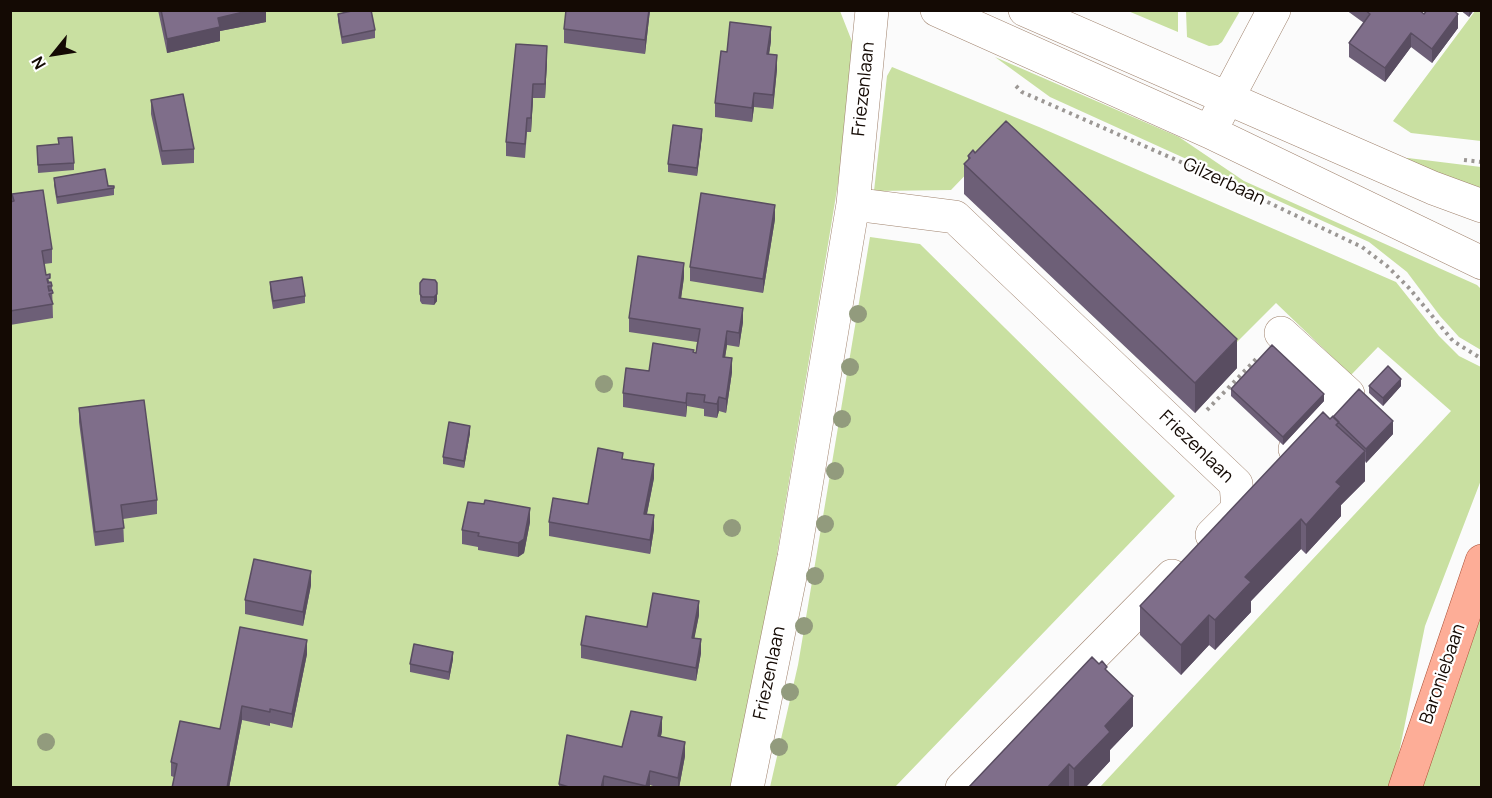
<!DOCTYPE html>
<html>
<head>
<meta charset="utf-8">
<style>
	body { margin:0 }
	#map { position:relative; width:1492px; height:798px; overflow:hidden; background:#fbfbfb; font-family:Manrope,sans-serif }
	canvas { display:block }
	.frame { position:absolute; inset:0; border:12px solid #140a04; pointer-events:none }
	.north { position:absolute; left:24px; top:24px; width:60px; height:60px; -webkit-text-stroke:4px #fff; paint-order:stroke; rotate:240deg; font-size:16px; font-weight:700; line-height:24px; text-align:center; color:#140a04 }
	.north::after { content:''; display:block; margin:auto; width:21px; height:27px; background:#140a04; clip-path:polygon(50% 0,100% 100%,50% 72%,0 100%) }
</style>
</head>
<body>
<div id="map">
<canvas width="1492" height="798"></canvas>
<div class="frame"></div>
<div class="north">N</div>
</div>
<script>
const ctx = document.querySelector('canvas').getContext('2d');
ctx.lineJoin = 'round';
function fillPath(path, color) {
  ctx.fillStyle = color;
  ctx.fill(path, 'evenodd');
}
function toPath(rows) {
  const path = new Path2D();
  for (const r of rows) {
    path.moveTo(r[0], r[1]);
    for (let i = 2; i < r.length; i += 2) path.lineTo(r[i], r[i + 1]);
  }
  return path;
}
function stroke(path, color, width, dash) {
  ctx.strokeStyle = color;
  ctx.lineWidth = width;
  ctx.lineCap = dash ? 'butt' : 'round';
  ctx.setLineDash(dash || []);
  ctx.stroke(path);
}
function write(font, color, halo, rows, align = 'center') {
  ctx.font = font + ' Manrope,sans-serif';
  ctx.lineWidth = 4.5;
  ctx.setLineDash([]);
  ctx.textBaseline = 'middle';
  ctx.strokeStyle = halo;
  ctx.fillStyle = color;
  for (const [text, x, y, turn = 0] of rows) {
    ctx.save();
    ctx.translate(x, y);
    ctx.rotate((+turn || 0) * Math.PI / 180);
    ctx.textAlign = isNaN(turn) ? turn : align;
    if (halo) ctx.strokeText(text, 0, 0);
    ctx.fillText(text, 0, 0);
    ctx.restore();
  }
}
fillPath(toPath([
	[10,11,840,11,853,44,845,141,765,627,732,787,11,787],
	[1128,11,1178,11,1178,32],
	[1186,11,1186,10,1240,11,1222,42,1218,45,1209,46,1187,37],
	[1475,11,1481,11,1481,141,1411,133,1393,121],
	[995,57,1179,137,1244,181,1477,285,1481,289,1481,350,1459,337,1440,316,1407,272,1369,242,1050,97],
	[892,67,1039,127,1396,282,1439,336,1459,356,1481,367,1481,480,1425,626,1392,787,1100,787,1451,411,1378,347,1351,375,1276,303,1231,348,1002,137,951,190,874,191,887,76],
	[1408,158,1481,167,1481,198,1406,159],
	[870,237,920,244,1175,496,895,787,770,787,798,665],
	[1481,616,1481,787,1422,787]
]), '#c9e0a1');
const minor = toPath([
	[937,10,1210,132,1482,263],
	[1025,10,1433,188,1482,206],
	[1217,118,1274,10],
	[853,204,955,217,1236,484,1238,509,1212,535],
	[1281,333,1348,394,1295,449],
	[747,788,794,557,853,204,872,10],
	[962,788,1172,576]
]);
const major = toPath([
	[1405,788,1482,561]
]);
stroke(minor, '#a0836e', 34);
stroke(major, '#aa5137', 34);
stroke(toPath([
	[1016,86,1022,92,1217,178,1362,247,1387,266,1409,288,1453,341,1482,359],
	[1464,160,1482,162],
	[1207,410,1258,357]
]), '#9b9794', 4, [3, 4.5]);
stroke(minor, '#fff', 33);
stroke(major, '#fdad97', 33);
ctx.fillStyle = '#929b7d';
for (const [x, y] of [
	[858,314],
	[850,367],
	[604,384],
	[842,419],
	[835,471],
	[825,524],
	[732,528],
	[815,576],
	[804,626],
	[790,692],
	[46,742],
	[779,747]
]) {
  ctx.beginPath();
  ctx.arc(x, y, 9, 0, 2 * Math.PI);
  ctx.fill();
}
fillPath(toPath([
	[158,10,266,10,266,22,220,31,220,41,167,53],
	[356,10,373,10,371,11,375,30,375,38,342,44,338,21,338,14],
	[650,10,645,54,564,43,564,29],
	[1346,10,1419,10,1424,14,1458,28,1432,63,1411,47,1385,82,1349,57,1349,43,1364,23],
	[1460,10,1474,10,1469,17],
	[771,41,769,54,777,69,773,109,754,107,752,122,715,117,715,103,727,52],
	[516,44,547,60,545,98,533,98,531,132,527,132,525,158,506,156,506,142],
	[151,100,194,149,194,163,162,165,151,114],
	[702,136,697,176,668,172,668,164],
	[37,146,74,163,74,170,38,173],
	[975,153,1237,368,1195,413,964,194,964,164,968,160,968,156],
	[54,178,114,186,114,195,57,204,54,185],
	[12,194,52,249,52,263,44,264,46,275,52,286,53,318,10,325,10,202,12,201],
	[775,219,763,293,690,281,690,267],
	[684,277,681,299,743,322,739,347,727,345,725,357,732,372,726,413,719,411,717,418,704,416,704,409,687,406,686,417,623,407,623,393,649,371,694,352,696,353,697,342,629,332,629,318],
	[423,279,437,301,434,305,422,304,420,301,420,283],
	[270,282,305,296,305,303,273,309,270,290],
	[1369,386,1401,386,1383,406,1369,393],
	[1231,389,1324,401,1283,445,1231,396],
	[79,408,157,500,157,514,123,519,124,542,95,546,79,422],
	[1330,419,1393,434,1366,463,1365,461,1365,481,1341,505,1341,516,1306,554,1301,549,1251,601,1251,612,1215,650,1209,645,1181,675,1140,635,1140,606],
	[470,433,464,468,443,464,443,457],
	[623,459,654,478,647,514,654,529,650,554,549,536,549,522,588,504],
	[530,522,524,553,518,557,478,550,478,547,462,544,462,530],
	[311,585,303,626,245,614,245,600],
	[699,615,694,638,701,653,696,681,581,658,581,645,647,627],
	[240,627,307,654,292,728,270,723,270,726,242,720,229,788,172,788,174,777,171,776,171,762,220,729],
	[453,659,449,680,410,672,410,664],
	[1107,672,1133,726,1110,750,1110,761,1085,788,968,788],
	[662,731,661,736,685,756,679,788,659,788,650,785,649,788,559,788,559,784,622,747]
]), '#6d5f77');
fillPath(toPath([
	[252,10,266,10,266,22,220,31,220,41,167,53,167,39,218,18],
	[649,10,650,10,645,54,645,40],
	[1469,10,1474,10,1469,17],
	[1458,14,1458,28,1432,63,1432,49],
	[771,27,771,41,767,68,767,54],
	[1411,33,1411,47,1385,82,1385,68],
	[547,46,547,60,545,98,545,84],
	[777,55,777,69,773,109,773,95],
	[533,84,533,98,531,132,531,118],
	[754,93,754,107,752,122,752,108],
	[702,129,702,136,697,176,697,168],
	[775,205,775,219,763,293,763,279],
	[684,263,684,277,679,312,679,298],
	[437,290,437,301,434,305,434,297],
	[743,308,743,322,739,347,739,333],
	[727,331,727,345,723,371,723,357],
	[1237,339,1237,368,1195,413,1195,383],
	[732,358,732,372,726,413,726,399],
	[1401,379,1401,386,1383,406,1383,398],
	[687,393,687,406,686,417,686,403],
	[1324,394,1324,401,1283,445,1283,437],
	[719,397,719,411,717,418,717,404],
	[1393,421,1393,434,1366,463,1366,449],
	[470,426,470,433,464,468,464,461],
	[1365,451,1365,481,1341,505,1341,516,1306,554,1306,525,1336,482],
	[654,464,654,478,644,528,644,514],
	[530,508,530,522,524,553,518,557,518,543],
	[654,515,654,529,650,554,650,540],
	[1301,519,1301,549,1251,601,1251,612,1215,650,1215,620,1245,577],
	[311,571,311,585,303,626,303,612],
	[699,601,699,615,692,651,692,638],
	[1209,615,1209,645,1181,675,1181,645],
	[701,639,701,653,696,681,696,668],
	[307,640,307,654,292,728,292,714],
	[453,652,453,659,449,680,449,672],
	[1133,696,1133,726,1110,750,1110,761,1085,788,1074,788,1074,769,1105,726],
	[242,706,242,720,229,788,227,788],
	[662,717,662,731,658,750,658,736],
	[685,742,685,756,679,788,678,788,678,778],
	[1069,764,1069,788,1047,788],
	[650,771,650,785,649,788,646,788],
	[604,776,604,788,601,788]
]), '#594d61');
const building = toPath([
	[161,10,252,10,218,18,220,27,167,39,161,10],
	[356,10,371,10,375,30,342,37,338,14,356,10],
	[566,10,649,10,645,40,564,29,566,10],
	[1365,10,1419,10,1424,14,1427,10,1453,10,1458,14,1432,49,1411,33,1385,68,1349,43,1370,14,1365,10],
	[730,22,771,27,767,54,777,55,773,95,754,93,752,108,715,103,721,51,727,52,730,22],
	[516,44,547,46,545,84,533,84,531,118,527,118,525,144,506,142,516,44],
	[183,94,194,149,162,151,151,100,183,94],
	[1006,121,1237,339,1195,383,964,164,970,158,968,156,973,150,975,153,1006,121],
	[673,125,702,129,697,168,668,164,673,125],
	[72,137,74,163,38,165,37,146,59,144,58,138,72,137],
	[105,169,108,186,114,186,114,188,57,197,54,178,105,169],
	[43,190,52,249,42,251,46,275,50,274,50,278,47,279,48,283,51,282,52,286,48,286,49,291,52,290,53,293,49,294,53,304,10,311,10,202,14,201,12,194,43,190],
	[701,193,775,205,763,279,690,267,701,193],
	[638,256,684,263,679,298,743,308,739,333,727,331,723,357,732,358,726,399,719,397,717,404,704,402,705,395,687,393,686,403,623,393,626,368,649,371,653,343,694,350,693,352,696,353,700,329,629,318,638,256],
	[302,277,305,296,273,301,270,282,302,277],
	[423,279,435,280,437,283,437,294,434,297,422,297,420,294,420,283,423,279],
	[1272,345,1324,394,1283,437,1231,389,1272,345],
	[1388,366,1401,379,1383,398,1369,386,1388,366],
	[1359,389,1393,421,1366,449,1333,417,1359,389],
	[144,400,157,500,121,505,124,528,95,532,79,408,144,400],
	[1323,412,1330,419,1333,416,1339,422,1336,425,1365,451,1336,482,1341,486,1306,525,1301,519,1245,577,1251,582,1215,620,1209,615,1181,645,1140,606,1323,412],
	[449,422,470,426,464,461,443,457,449,422],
	[598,448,623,453,622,459,654,464,644,514,654,515,650,540,549,522,553,498,588,504,598,448],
	[485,500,530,508,524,539,518,543,478,536,479,533,462,530,468,502,484,504,485,500],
	[254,559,311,571,303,612,245,600,254,559],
	[653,593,699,601,692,638,701,639,696,668,581,645,586,616,647,627,653,593],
	[240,627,307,640,292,714,270,709,270,712,242,706,227,788,172,788,177,764,171,762,180,721,220,729,240,627],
	[414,644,453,652,449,672,410,664,414,644],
	[1092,657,1099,664,1102,661,1107,667,1105,669,1133,696,1105,726,1110,732,1074,769,1069,764,1047,788,968,788,1092,657],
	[631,711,662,717,658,736,685,742,678,778,650,771,646,786,604,776,601,788,572,788,559,784,567,735,622,747,631,711]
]);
fillPath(building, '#7f6e8a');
stroke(building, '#594d61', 1.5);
write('18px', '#140a04', '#fff', [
	["Friezenlaan",864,89,-84],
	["Gilzerbaan",1224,182,25],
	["Friezenlaan",1196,447,44],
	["Friezenlaan",770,673,-78],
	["Baroniebaan",1443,674,-71]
]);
</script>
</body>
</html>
